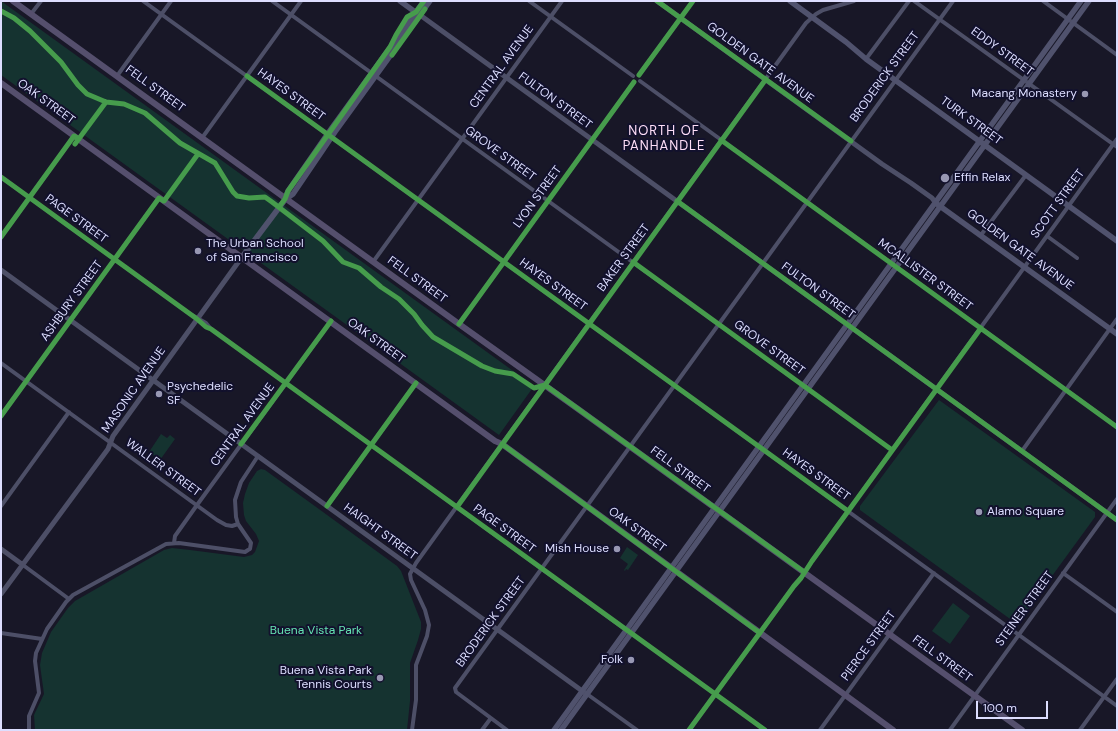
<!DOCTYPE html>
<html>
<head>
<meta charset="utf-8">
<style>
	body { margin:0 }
	#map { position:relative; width:1118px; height:731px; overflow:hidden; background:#181727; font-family:"DM Sans",sans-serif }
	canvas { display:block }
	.frame { position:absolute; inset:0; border:2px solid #dddeff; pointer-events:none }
	.scale { position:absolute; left:976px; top:701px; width:72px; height:18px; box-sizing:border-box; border:2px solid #dddeff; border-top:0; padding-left:5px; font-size:12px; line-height:14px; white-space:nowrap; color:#dddeff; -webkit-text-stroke:3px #12112d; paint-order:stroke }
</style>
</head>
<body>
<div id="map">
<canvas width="1118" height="731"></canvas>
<div class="frame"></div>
<div class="scale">100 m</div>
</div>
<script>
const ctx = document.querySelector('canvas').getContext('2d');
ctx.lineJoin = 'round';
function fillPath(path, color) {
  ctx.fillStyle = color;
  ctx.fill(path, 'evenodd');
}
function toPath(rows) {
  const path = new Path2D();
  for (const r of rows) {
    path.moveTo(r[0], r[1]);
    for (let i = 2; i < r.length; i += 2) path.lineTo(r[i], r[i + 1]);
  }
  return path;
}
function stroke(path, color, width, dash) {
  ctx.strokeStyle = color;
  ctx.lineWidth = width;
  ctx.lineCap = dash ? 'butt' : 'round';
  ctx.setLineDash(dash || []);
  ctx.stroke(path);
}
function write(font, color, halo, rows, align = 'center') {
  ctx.font = font + ' "DM Sans",sans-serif';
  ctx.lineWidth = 4;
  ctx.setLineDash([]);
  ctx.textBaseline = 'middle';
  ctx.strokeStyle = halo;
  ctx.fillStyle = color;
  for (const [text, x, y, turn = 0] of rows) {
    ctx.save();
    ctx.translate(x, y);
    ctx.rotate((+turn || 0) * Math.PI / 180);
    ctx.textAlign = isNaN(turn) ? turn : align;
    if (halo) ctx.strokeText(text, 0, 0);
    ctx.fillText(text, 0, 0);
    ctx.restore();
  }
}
fillPath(toPath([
	[1,1,534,386,499,435,1,75],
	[939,400,1095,512,1095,517,1017,624,860,510,860,506],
	[161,434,167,438,170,435,175,439,160,460,149,452],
	[261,469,265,470,323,512,397,566,401,571,421,622,421,629,418,640,410,663,410,701,407,730,35,730,34,715,44,694,40,665,42,653,51,632,68,608,75,601,164,550,172,548,190,550,244,557,252,555,255,552,259,541,256,534,246,521,244,515,243,503,245,494,249,483,257,471],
	[627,547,638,555,628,570,626,569,625,571,624,570,628,564,620,558],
	[953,603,970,616,950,644,932,631]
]), '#153330');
stroke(toPath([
	[143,1,1117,706],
	[272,1,892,450],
	[529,1,633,76],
	[914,1,1117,147],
	[1043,1,1117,55],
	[31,14,41,1],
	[866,59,909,1],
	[639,75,693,1],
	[117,76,171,1],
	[640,81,1117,427],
	[202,138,301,1],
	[1,177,190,314,206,323,211,329,626,630],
	[981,235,1026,175],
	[1047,236,1077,258],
	[1,237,74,136],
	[373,262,562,1],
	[459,324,634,82],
	[1,363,217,520,226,525,232,526,238,524],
	[1,416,159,198],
	[1022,451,1117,319],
	[1,506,69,412],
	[327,506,416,383],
	[174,543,175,536,197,505,331,321],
	[23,565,69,599],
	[1063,573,1117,612],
	[1,633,42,639],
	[631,633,765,730],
	[587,694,637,730],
	[29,730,29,716,39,693,35,661,36,653,47,629,66,602,73,595,166,544,179,543,245,552,248,550,250,549,251,543,238,524,236,517,235,500,241,482,258,456],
	[412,730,416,700,416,665,427,636,429,625,425,610,411,580,410,574,416,563,806,23,816,14,823,10,854,1],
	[482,730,491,718],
	[507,730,456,692,455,688,953,1],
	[689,730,794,586,801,578,812,561,1117,139],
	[820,730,934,573],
	[950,730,1117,499],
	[1080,730,1117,679]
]), '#4d4f67', 4);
stroke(toPath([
	[657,1,882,164,911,183,932,198,935,202],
	[420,15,1117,520],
	[1,270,585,693],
	[1,549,23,565],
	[1,594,108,449,113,436,242,257]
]), '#4d4f67', 5);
stroke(toPath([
	[400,1,418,14],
	[790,1,846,42,866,59,1117,241],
	[286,199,293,194,335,132,430,1],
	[937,204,1117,334],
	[242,257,284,201,288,191,331,129,424,1],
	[554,730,1081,1],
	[561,730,1089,1]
]), '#50526d', 5.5);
stroke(toPath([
	[13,1,459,324,578,409,1022,730],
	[1,83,495,441,502,444,893,730]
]), '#554f6d', 6);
stroke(toPath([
	[657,1,851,141],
	[1,11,14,18,30,31,61,62,78,85,87,94,106,102,124,104,145,113,180,143,215,163,233,192,237,196,249,198,265,197,272,202,323,241,343,262,359,268,381,287,399,299,414,314,422,325,433,337,482,366,495,371,513,374,534,388,545,385],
	[392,55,425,9],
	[639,75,693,1],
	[247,76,848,511],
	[721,140,1117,427],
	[75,144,106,102],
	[1,177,197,319,206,327,211,329,765,730],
	[677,201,1117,520],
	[279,207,285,199,288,191,390,47,396,35,407,17,416,12,424,1],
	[1,237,74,136,79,139],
	[633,262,892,450],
	[459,324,634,82],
	[545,385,804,572],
	[1,416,159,198,164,201,198,154],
	[241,444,331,321],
	[502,444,760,633],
	[327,506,416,383],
	[457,507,766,79],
	[689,730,794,586,801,578,812,561,981,328]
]), '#469c4c', 5);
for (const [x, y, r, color] of [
	[1085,94,4,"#9898b3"],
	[945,178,5,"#9898b3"],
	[198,251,4,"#9898b3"],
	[159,394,4,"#9898b3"],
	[979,512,4,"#9898b3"],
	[617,549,4,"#9898b3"],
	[631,660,4,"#9898b3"],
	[380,678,4,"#9898b3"]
]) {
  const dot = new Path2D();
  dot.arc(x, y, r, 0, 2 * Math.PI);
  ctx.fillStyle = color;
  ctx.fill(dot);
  stroke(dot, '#12112d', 1.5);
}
write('12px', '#dddeff', '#12112d', [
	["EDDY STREET",1002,52,36],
	["GOLDEN GATE AVENUE",760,63,36],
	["CENTRAL AVENUE",502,67,-54],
	["BRODERICK STREET",885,77,-54],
	["FELL STREET",155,89,36],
	["HAYES STREET",291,95,36],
	["FULTON STREET",555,101,36],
	["OAK STREET",46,102,36],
	["TURK STREET",971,121,36],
	["GROVE STREET",500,154,36],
	["LYON STREET",538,197,-54],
	["SCOTT STREET",1058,204,-54],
	["PAGE STREET",76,219,36],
	["GOLDEN GATE AVENUE",1020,250,36],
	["BAKER STREET",624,258,-54],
	["MCALLISTER STREET",925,275,36],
	["FELL STREET",417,280,36],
	["HAYES STREET",553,285,36],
	["FULTON STREET",818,291,36],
	["ASHBURY STREET",72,301,-54],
	["OAK STREET",376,341,36],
	["GROVE STREET",769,348,36],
	["MASONIC AVENUE",134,390,-55],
	["CENTRAL AVENUE",243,425,-54],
	["WALLER STREET",163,468,36],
	["FELL STREET",680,470,36],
	["HAYES STREET",816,475,36],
	["PAGE STREET",504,529,36],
	["OAK STREET",637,530,36],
	["HAIGHT STREET",380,532,36],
	["STEINER STREET",1025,609,-54],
	["BRODERICK STREET",491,622,-54],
	["PIERCE STREET",869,646,-54],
	["FELL STREET",942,659,36]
]);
write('12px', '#dddeff', '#12112d', [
	["Macang Monastery",1077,94],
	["Effin Relax",954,178,"left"],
	["The Urban School",206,244,"left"],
	["of San Francisco",206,258,"left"],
	["Psychedelic",167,387,"left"],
	["SF",167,401,"left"],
	["Alamo Square",987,512,"left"],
	["Mish House",609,549],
	["Folk",623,660],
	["Buena Vista Park",372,671],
	["Tennis Courts",372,685]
], 'right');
write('12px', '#65e3b2', '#12112d', [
	["Buena Vista Park",316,631]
]);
ctx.letterSpacing = '1px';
write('13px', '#ffdff8', '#12112d', [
	["NORTH OF",664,132],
	["PANHANDLE",664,147]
]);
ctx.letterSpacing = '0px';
</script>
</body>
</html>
